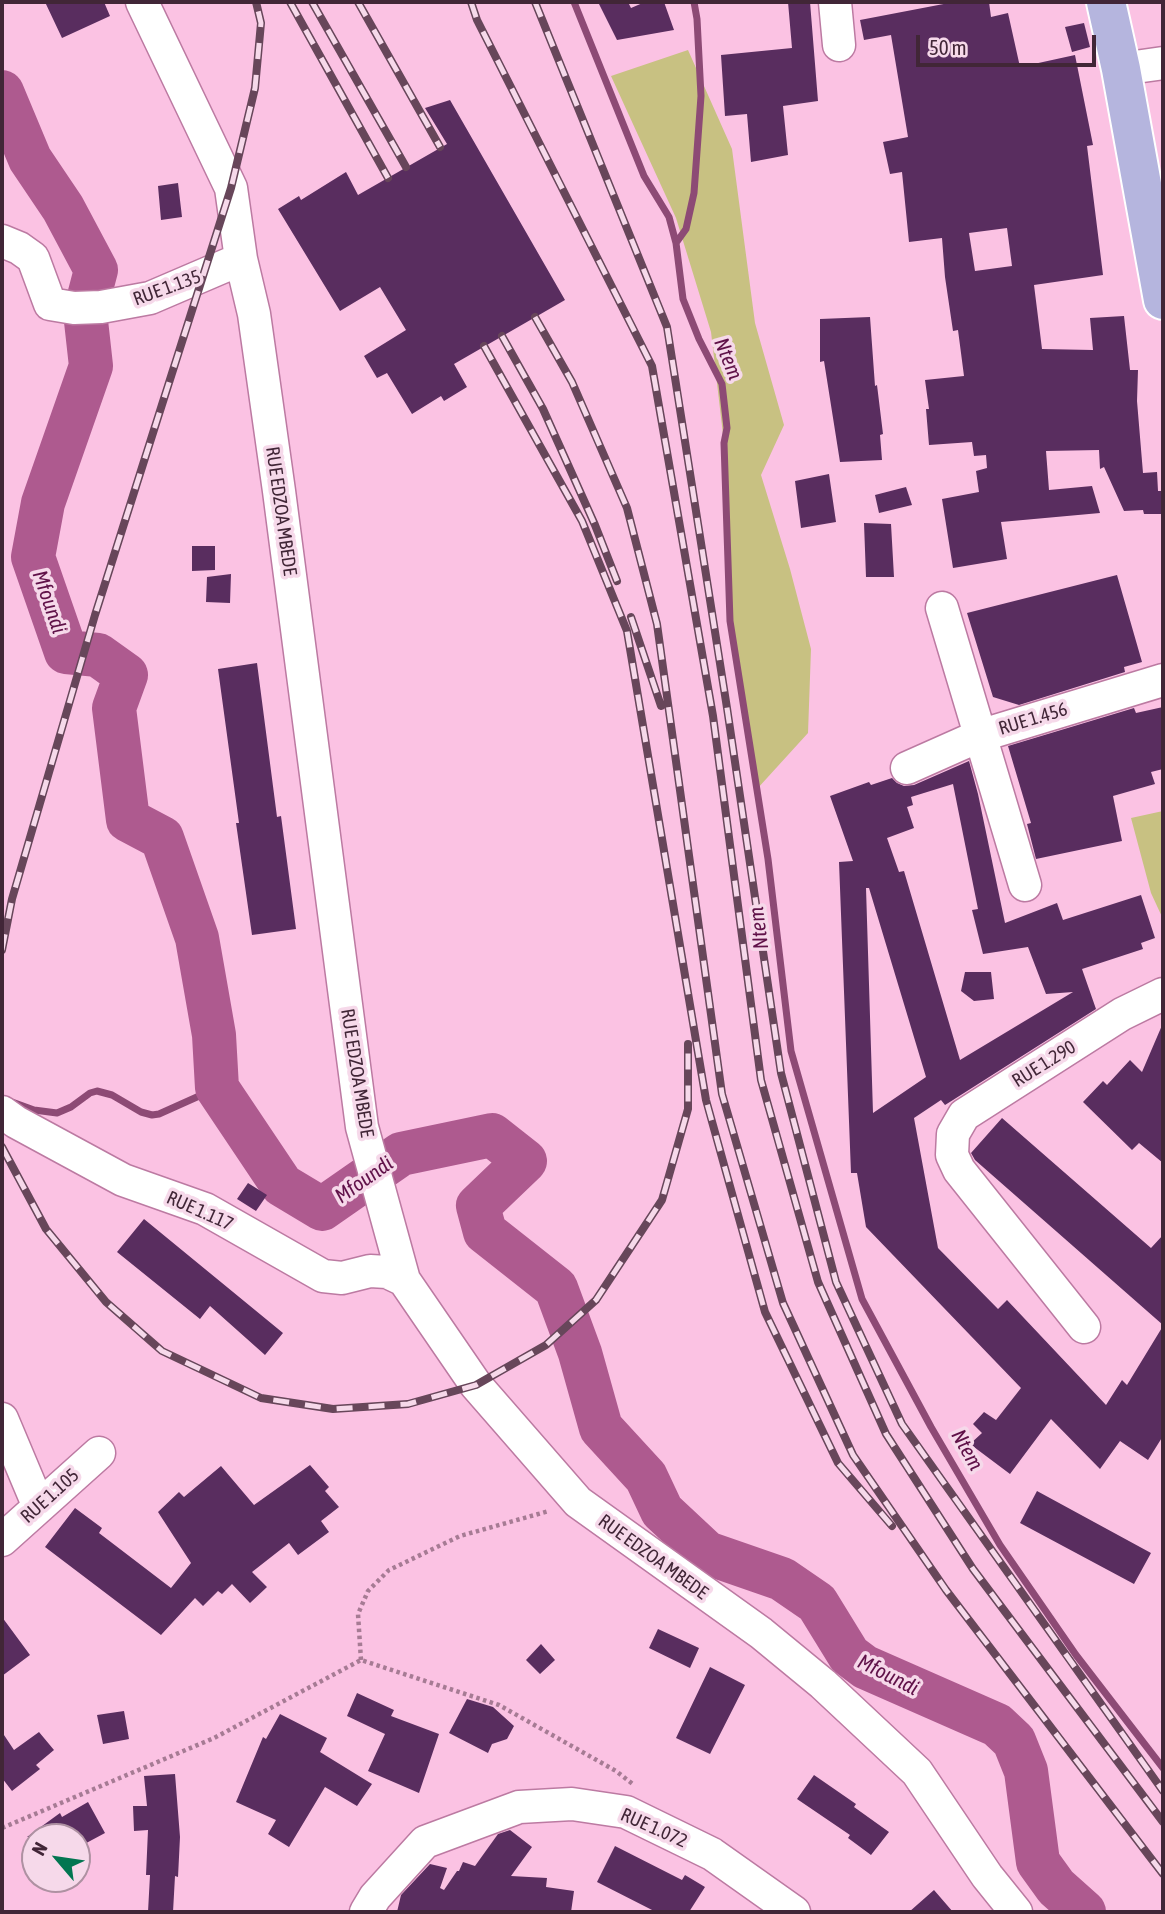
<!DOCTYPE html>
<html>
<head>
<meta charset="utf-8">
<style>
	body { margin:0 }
	#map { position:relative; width:1165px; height:1914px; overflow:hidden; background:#fbc2e3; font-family:"Asap Condensed",sans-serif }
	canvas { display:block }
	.frame { position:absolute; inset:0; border:4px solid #412637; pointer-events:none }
	.north { position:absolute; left:21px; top:1823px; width:70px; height:70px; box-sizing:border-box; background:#f6d9ea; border:2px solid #ae91a2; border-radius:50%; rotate:299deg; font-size:19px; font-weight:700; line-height:28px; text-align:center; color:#412637 }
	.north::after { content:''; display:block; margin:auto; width:24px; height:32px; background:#027651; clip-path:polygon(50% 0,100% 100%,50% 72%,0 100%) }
	.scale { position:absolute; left:916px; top:35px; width:180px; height:32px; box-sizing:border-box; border:4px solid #412637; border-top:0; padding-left:9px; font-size:21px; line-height:24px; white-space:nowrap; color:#412637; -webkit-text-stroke:5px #f6d9ea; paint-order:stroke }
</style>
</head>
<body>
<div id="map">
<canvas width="1165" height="1914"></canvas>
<div class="frame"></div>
<div class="north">N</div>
<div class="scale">50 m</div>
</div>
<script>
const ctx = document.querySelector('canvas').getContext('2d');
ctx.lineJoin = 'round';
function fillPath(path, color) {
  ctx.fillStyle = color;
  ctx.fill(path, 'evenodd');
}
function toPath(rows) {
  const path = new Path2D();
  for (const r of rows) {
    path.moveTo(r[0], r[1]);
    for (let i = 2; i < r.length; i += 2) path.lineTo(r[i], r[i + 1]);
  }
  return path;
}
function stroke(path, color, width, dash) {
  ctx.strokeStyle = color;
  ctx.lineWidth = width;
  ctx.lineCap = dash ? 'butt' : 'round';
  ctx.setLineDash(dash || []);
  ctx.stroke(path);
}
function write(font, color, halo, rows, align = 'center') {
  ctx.font = font + ' "Asap Condensed",sans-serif';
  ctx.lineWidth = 7;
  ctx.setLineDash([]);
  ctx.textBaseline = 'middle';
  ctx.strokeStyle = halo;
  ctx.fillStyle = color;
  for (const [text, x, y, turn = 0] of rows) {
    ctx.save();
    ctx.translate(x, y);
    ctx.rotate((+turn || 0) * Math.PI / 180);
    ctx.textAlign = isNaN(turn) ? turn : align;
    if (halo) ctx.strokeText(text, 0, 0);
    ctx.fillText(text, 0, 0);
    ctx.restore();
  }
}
fillPath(toPath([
	[688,50,732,149,755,323,784,425,761,475,790,569,811,649,808,733,757,789,730,621,724,443,711,332,676,218,611,76],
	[1163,811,1163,919,1151,893,1131,818]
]), '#c8c182');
stroke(toPath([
	[574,2,644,176,669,217,676,243],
	[694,2,697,19,701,96,694,193,686,229,676,243,683,299,699,339,722,384,727,428,724,443,730,621,768,859,791,1051,862,1299,931,1427,1000,1545,1076,1655,1163,1768],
	[12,1102,34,1110,57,1113,71,1107,90,1093,97,1091,112,1095,141,1112,152,1115,159,1114,217,1088]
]), '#8d4a75', 7);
stroke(toPath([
	[2,92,30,159,63,208,96,270,85,312,91,366,43,503,33,557,66,652,98,655,126,675,114,708,128,820,162,838,197,938,214,1035,217,1088,282,1185,322,1209,401,1154,492,1135,525,1161,478,1206,485,1232,556,1288,580,1353,601,1428,646,1477,662,1511,707,1553,782,1579,817,1603,849,1655,865,1667,997,1725,1014,1741,1026,1771,1038,1862,1056,1887,1084,1912]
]), '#ae5a8f', 44);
fillPath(toPath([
	[45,2,104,2,110,16,62,38],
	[598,2,628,2,631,8,645,2,664,2,674,30,617,40],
	[788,2,810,2,818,101,783,106,788,155,751,162,747,114,725,116,721,55,792,48],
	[954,2,989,2,991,17,1008,13,1020,67,1075,55,1093,145,1087,146,1103,275,1034,285,1042,349,1093,350,1090,318,1124,316,1130,370,1138,370,1137,401,1143,473,1157,472,1158,491,1163,491,1163,514,1144,514,1143,510,1124,511,1104,467,1100,469,1099,450,1046,451,1049,490,1092,486,1100,513,1001,522,1007,559,953,568,942,499,979,492,976,471,987,468,986,455,974,456,972,442,929,445,926,409,929,409,925,380,964,376,958,330,953,331,945,277,942,238,909,242,902,172,890,174,883,142,908,137,891,35,864,40,860,20],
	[1007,228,1012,266,975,271,969,233],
	[1084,23,1090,47,1072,52,1065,27],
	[450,100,565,300,454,364,467,387,444,401,441,396,412,414,387,373,377,378,364,356,406,330,380,287,340,311,278,209,299,196,301,200,346,172,358,195,447,144,425,108],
	[178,183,182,217,161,220,158,186],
	[870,317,875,386,877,385,883,434,880,435,882,460,840,462,824,361,820,362,820,319],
	[829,474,836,522,801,528,795,481],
	[906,487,912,505,879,513,875,495],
	[864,523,891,524,894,577,866,577],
	[192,546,215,546,215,570,192,571],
	[231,574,230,603,206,602,207,577],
	[1117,575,1142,662,1124,667,1125,672,1019,705,993,697,967,613],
	[257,663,277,817,281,816,296,929,252,935,236,823,239,823,218,669],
	[1163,707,1163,769,1151,772,1155,784,1113,796,1122,841,1036,859,1027,824,1031,823,1008,746,1134,708,1136,713],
	[969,761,978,794,1005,923,1057,903,1063,920,1141,895,1155,938,1141,943,1143,949,1082,969,1096,1009,953,1100,945,1105,941,1100,914,1118,938,1248,998,1309,1007,1300,1106,1405,1122,1380,1127,1385,1163,1326,1163,1436,1148,1460,1120,1441,1100,1469,1051,1419,1010,1474,970,1444,982,1433,973,1424,984,1412,996,1420,1021,1388,866,1227,857,1173,851,1173,839,862,853,861,830,796,869,782,871,785,892,778,897,783,904,786,914,785],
	[953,784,978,909,972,910,983,954,1028,947,1046,994,1073,992,960,1060,904,871,899,872,887,838,914,828,907,807,913,805,911,797],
	[866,888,869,888,926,1077,873,1113],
	[965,972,991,972,994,999,974,1001,961,991],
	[1163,1023,1163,1163,1139,1143,1132,1150,1083,1102,1103,1081,1107,1085,1130,1060,1142,1072],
	[1002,1118,1151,1248,1163,1235,1163,1325,975,1160,971,1153],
	[248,1183,267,1195,256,1211,237,1199],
	[144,1219,283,1333,265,1355,210,1306,200,1319,117,1252],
	[310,1465,329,1487,325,1491,339,1507,321,1521,329,1532,298,1555,289,1543,252,1572,267,1587,250,1603,232,1584,222,1594,218,1591,203,1606,195,1598,161,1635,45,1547,75,1508,102,1528,99,1533,171,1588,191,1563,158,1512,179,1492,184,1497,221,1466,254,1505],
	[1037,1491,1151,1553,1134,1584,1020,1523],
	[2,1617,30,1655,2,1676],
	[658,1629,699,1648,690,1668,649,1648],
	[541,1644,555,1660,540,1674,526,1660],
	[710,1667,745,1685,710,1754,676,1738],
	[357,1693,394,1710,391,1716,439,1734,419,1793,368,1771,385,1734,347,1716],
	[467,1699,493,1707,514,1726,507,1739,492,1744,488,1753,449,1733],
	[124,1711,129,1739,103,1744,97,1715],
	[280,1714,327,1738,320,1752,372,1784,357,1806,325,1787,289,1847,268,1834,276,1820,236,1802,263,1737,266,1739],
	[2,1732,14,1750,39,1732,54,1750,36,1765,40,1769,12,1791,2,1778],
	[175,1774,180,1837,178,1877,175,1876,173,1912,148,1912,150,1875,146,1875,148,1830,134,1831,133,1806,147,1806,144,1776],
	[814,1775,856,1804,854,1807,889,1832,871,1855,848,1838,850,1835,797,1799],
	[88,1802,105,1833,77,1848,77,1837,27,1837,60,1813,62,1817],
	[510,1830,532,1847,511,1876,547,1878,546,1887,574,1891,571,1912,397,1912,401,1895,430,1864,447,1868,440,1888,444,1890,457,1871,459,1871,463,1862,475,1866,498,1834],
	[615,1846,682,1880,685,1875,705,1887,689,1912,656,1912,597,1882],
	[934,1890,953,1912,909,1912]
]), '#592d5f');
const minor = toPath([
	[142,2,231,188,241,259,254,314,279,491,362,1127,404,1280,476,1385,578,1502,761,1633,823,1684,917,1772,987,1876,1016,1912],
	[835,2,839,45],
	[1121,69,1163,63],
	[2,241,19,248,33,258,50,304,74,308,101,307,150,298,241,259],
	[942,608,1025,885],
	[907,768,979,736,1163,680],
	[2,1112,16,1122,123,1180,205,1209,323,1276,342,1278,370,1271,387,1272,404,1280],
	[1084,1327,959,1170,952,1155,953,1134,964,1115,1122,1014,1163,994],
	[2,1419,39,1507],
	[2,1540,99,1453],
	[366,1912,375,1897,425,1842,519,1807,572,1804,626,1812,712,1854,794,1912]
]);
const major = toPath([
	[1106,2,1121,69,1163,300]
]);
stroke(minor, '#bc7aa2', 35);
stroke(major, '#fff', 42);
stroke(toPath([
	[361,1660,358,1614,368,1591,389,1570,460,1536,549,1511],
	[2,1828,214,1738,361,1660,499,1705,616,1771,634,1785]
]), '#a67b94', 4.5, [3.5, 3.5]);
stroke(minor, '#fff', 32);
stroke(major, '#b5b5de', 38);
const rail = toPath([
	[290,2,388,178],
	[312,2,406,167],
	[358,2,440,147],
	[471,2,477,20,652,366,713,716,761,1080,818,1282,886,1434,973,1569,1163,1822],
	[535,2,667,327,727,708,781,1073,836,1282,902,1424,1163,1791],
	[535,317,572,382,627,508,657,624,722,1094,783,1303,853,1455,946,1590,1163,1874],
	[502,336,543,409,595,525,617,581],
	[484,346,582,521,627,631,706,1100,765,1312,838,1463,892,1526],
	[631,617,661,706],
	[2,950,12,899,95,615,231,188,255,88,261,23,256,2],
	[2,1147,46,1229,106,1302,162,1351,261,1398,333,1409,408,1404,476,1385,546,1345,596,1300,662,1200,688,1109,688,1044]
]);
stroke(rail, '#67465a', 8);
stroke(rail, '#f6d9ea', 5, [16]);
write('19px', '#412637', '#f6d9ea', [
	["RUE 1.135",167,288,-20],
	["RUE EDZOA MBEDE",281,511,82],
	["RUE 1.456",1033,719,-17],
	["RUE 1.290",1044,1064,-32],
	["RUE EDZOA MBEDE",357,1073,81],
	["RUE 1.117",200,1211,24],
	["RUE 1.105",50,1496,-42],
	["RUE EDZOA MBEDE",653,1557,36],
	["RUE 1.072",654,1828,24]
]);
write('italic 21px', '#601249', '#f6d9ea', [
	["Ntem",728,359,68],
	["Mfoundi",49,602,71],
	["Ntem",759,928,-97],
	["Mfoundi",364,1180,-35],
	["Ntem",967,1450,61],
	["Mfoundi",888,1675,27]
]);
</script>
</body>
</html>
